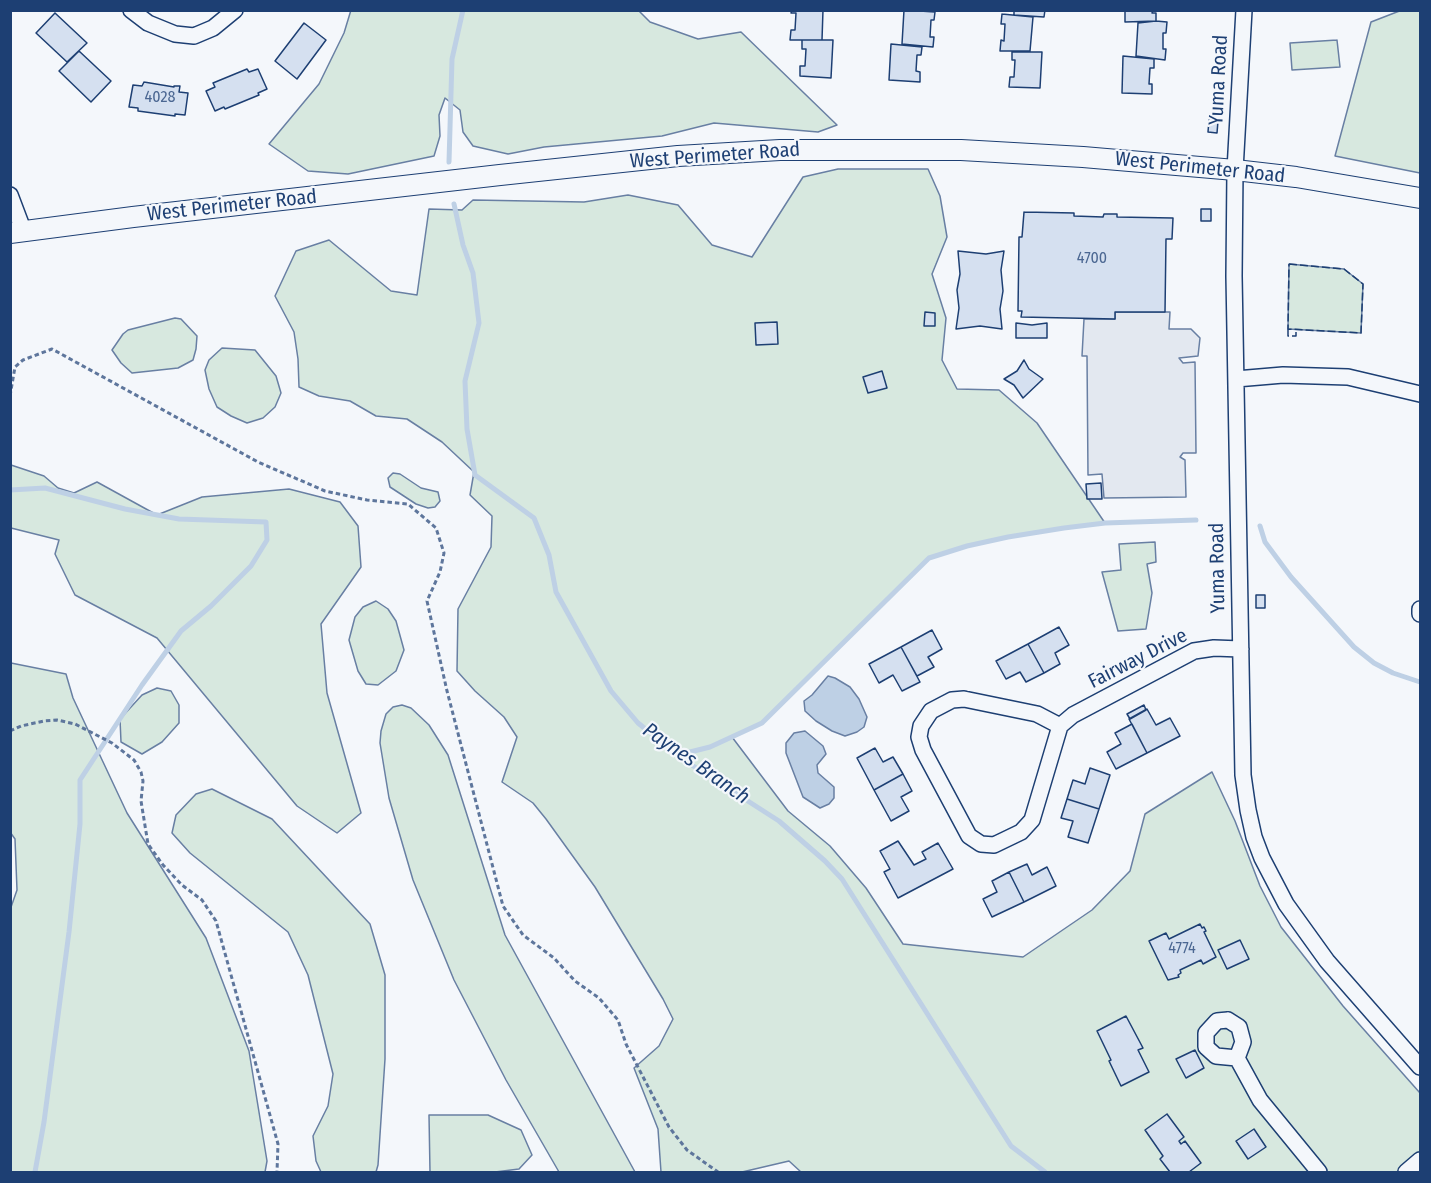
<!DOCTYPE html>
<html>
<head>
<meta charset="utf-8">
<style>
	body { margin:0 }
	#map { position:relative; width:1431px; height:1183px; overflow:hidden; background:#f4f7fb; font-family:"Fira Sans Condensed",sans-serif }
	canvas { display:block }
	.frame { position:absolute; inset:0; border:12px solid #1d3f73; pointer-events:none }
</style>
</head>
<body>
<div id="map">
<canvas width="1431" height="1183"></canvas>
<div class="frame"></div>
</div>
<script>
const ctx = document.querySelector('canvas').getContext('2d');
ctx.lineJoin = 'round';
function fillPath(path, color) {
  ctx.fillStyle = color;
  ctx.fill(path, 'evenodd');
}
function toPath(rows) {
  const path = new Path2D();
  for (const r of rows) {
    path.moveTo(r[0], r[1]);
    for (let i = 2; i < r.length; i += 2) path.lineTo(r[i], r[i + 1]);
  }
  return path;
}
function stroke(path, color, width, dash) {
  ctx.strokeStyle = color;
  ctx.lineWidth = width;
  ctx.lineCap = dash ? 'butt' : 'round';
  ctx.setLineDash(dash || []);
  ctx.stroke(path);
}
function write(font, color, halo, rows, align = 'center') {
  ctx.font = font + ' "Fira Sans Condensed",sans-serif';
  ctx.lineWidth = 4.5;
  ctx.setLineDash([]);
  ctx.textBaseline = 'middle';
  ctx.strokeStyle = halo;
  ctx.fillStyle = color;
  for (const [text, x, y, turn = 0] of rows) {
    ctx.save();
    ctx.translate(x, y);
    ctx.rotate((+turn || 0) * Math.PI / 180);
    ctx.textAlign = isNaN(turn) ? turn : align;
    if (halo) ctx.strokeText(text, 0, 0);
    ctx.fillText(text, 0, 0);
    ctx.restore();
  }
}
const green = toPath([
	[351,10,639,11,650,22,698,39,741,32,837,125,818,132,714,123,662,136,544,147,508,154,473,146,463,132,460,110,445,98,439,115,440,136,434,156,348,174,308,171,269,144,319,84,344,33,351,10],
	[1402,10,1420,11,1420,173,1335,156,1371,22,1402,10],
	[1337,40,1340,67,1292,70,1290,43,1337,40],
	[838,169,928,169,940,196,947,237,932,274,946,318,942,360,957,389,999,390,1037,423,1105,523,1008,537,967,546,929,558,762,723,732,737,788,811,830,846,866,888,903,944,1023,957,1092,910,1130,871,1145,814,1212,772,1235,821,1260,886,1281,927,1343,1006,1420,1093,1420,1172,801,1172,789,1161,742,1172,661,1172,658,1129,634,1068,659,1046,673,1019,663,999,595,887,546,819,533,803,502,782,517,737,504,717,475,691,457,671,458,609,491,547,492,516,470,495,474,472,442,442,407,419,376,416,350,401,319,396,299,387,298,359,294,332,275,296,296,251,329,240,391,291,417,295,429,209,462,210,473,200,584,202,628,195,678,205,712,245,752,257,803,177,838,169],
	[1289,264,1344,269,1363,284,1361,333,1288,329,1289,264],
	[175,318,181,319,197,336,196,349,193,360,178,368,132,373,121,363,112,350,123,334,128,330,175,318],
	[222,348,255,350,276,376,281,393,275,407,263,418,247,423,231,416,217,407,209,389,205,370,209,360,222,348],
	[11,465,44,476,58,488,74,493,97,482,157,515,202,497,289,489,340,502,358,526,361,567,321,624,327,693,361,813,337,833,297,806,157,638,75,595,55,554,59,540,11,528,11,465],
	[393,473,400,474,421,488,438,492,440,501,435,507,428,508,416,504,390,487,388,478,393,473],
	[1155,542,1156,562,1147,564,1152,593,1146,629,1118,631,1102,572,1121,570,1119,544,1155,542],
	[376,601,388,609,396,621,404,650,396,671,378,685,366,684,358,671,349,640,355,617,363,607,376,601],
	[11,663,66,674,73,698,127,813,206,938,249,1051,267,1161,265,1172,11,1172,10,910,17,890,15,839,10,832,11,663],
	[157,688,171,691,179,705,179,723,162,742,142,754,121,742,120,719,142,695,157,688],
	[402,705,411,708,429,725,448,755,505,935,635,1172,559,1172,506,1080,454,980,413,880,389,798,380,743,381,731,386,714,393,707,402,705],
	[212,789,272,819,370,924,385,975,385,1059,378,1165,376,1172,321,1172,316,1161,313,1136,328,1106,333,1074,308,975,288,932,190,853,172,833,176,815,196,794,212,789],
	[429,1115,488,1115,521,1130,532,1155,519,1169,495,1172,430,1172,429,1115]
]);
fillPath(green, '#d7e8df');
stroke(green, '#687fa3', 1.5);
const parking = toPath([
	[1115,312,1170,312,1169,329,1191,329,1200,338,1198,356,1179,358,1183,363,1195,362,1196,453,1183,453,1180,457,1185,460,1186,497,1104,498,1102,474,1088,475,1087,356,1082,356,1084,319,1115,319,1115,312]
]);
fillPath(parking, '#e3e8f0');
stroke(parking, '#687fa3', 1.5);
const water = toPath([
	[828,676,835,678,850,687,859,699,867,717,864,727,857,732,845,736,832,731,816,721,805,711,804,701,812,695,828,676],
	[805,731,823,746,826,754,817,765,818,773,834,787,834,798,829,804,820,808,803,797,786,753,786,743,794,733,805,731]
]);
fillPath(water, '#bed0e5');
stroke(water, '#687fa3', 1.5);
stroke(toPath([
	[449,162,452,59,463,10],
	[454,204,463,245,473,273,479,323,465,381,467,429,475,475,534,518,549,555,556,592,611,691,638,723,687,762,779,821,825,861,842,879,1011,1146,1045,1172],
	[10,490,45,488,125,509,179,519,266,522,267,540,251,566,211,606,181,631,142,685,80,780,80,824,69,932,44,1122,35,1172],
	[1260,526,1265,542,1291,577,1354,647,1374,663,1393,673,1420,682],
	[678,755,710,747,762,723,929,558,967,546,1008,537,1064,528,1105,523,1196,520]
]), '#bed0e5', 5);
const building = toPath([
	[792,10,823,10,822,40,790,40,791,30,795,30,796,13,791,13,792,10],
	[904,10,935,12,934,20,931,20,930,37,934,37,933,47,902,44,904,10],
	[1045,10,1044,17,1014,15,1014,10,1045,10],
	[1125,10,1153,10,1152,13,1156,13,1156,21,1125,22,1125,10],
	[55,13,87,43,67,62,36,33,55,13],
	[1002,14,1033,17,1030,51,1000,51,1001,40,1004,41,1005,24,1001,24,1002,14],
	[1156,21,1167,22,1166,33,1163,33,1163,49,1166,49,1165,60,1136,56,1138,23,1156,21],
	[304,23,326,40,297,79,275,61,304,23],
	[802,40,833,40,831,78,800,76,800,66,805,66,806,49,802,49,802,40],
	[891,44,922,47,921,55,917,55,916,71,920,72,920,82,889,80,891,44],
	[79,51,111,81,91,102,59,71,79,51],
	[1012,52,1042,52,1040,88,1009,87,1010,77,1014,77,1015,60,1012,60,1012,52],
	[1123,56,1154,59,1154,68,1150,68,1149,84,1152,84,1152,94,1122,93,1123,56],
	[247,69,249,72,258,69,267,89,258,93,259,95,225,109,224,107,215,111,206,91,215,87,213,83,247,69],
	[144,82,174,87,174,86,180,86,179,92,188,93,185,115,175,114,175,116,138,111,138,108,129,107,133,85,142,86,144,82],
	[1209,120,1218,121,1217,133,1208,132,1209,120],
	[1201,209,1211,209,1211,221,1201,221,1201,209],
	[1024,212,1074,213,1074,216,1103,217,1104,214,1117,214,1117,217,1173,218,1172,239,1166,239,1165,312,1115,312,1115,319,1021,317,1022,311,1018,311,1019,237,1022,237,1024,212],
	[958,251,986,254,1004,251,1001,270,1003,291,1000,309,1002,329,980,326,956,329,959,308,957,290,960,274,958,251],
	[925,312,935,313,935,326,924,326,925,312],
	[777,322,778,344,756,345,755,323,777,322],
	[1016,323,1032,325,1047,323,1047,338,1016,338,1016,323],
	[1024,360,1029,369,1043,379,1023,398,1014,385,1004,379,1017,371,1024,360],
	[882,371,887,388,868,393,863,377,882,371],
	[1101,483,1102,499,1087,499,1086,484,1101,483],
	[1256,595,1265,595,1265,608,1256,608,1256,595],
	[1059,627,1069,645,1055,653,1060,664,1044,673,1028,644,1059,627],
	[932,630,942,649,928,657,934,667,917,676,901,647,932,630],
	[1028,644,1044,673,1026,682,1020,672,1006,679,996,661,1028,644],
	[901,647,920,682,902,691,893,675,879,683,869,664,901,647],
	[1144,705,1146,710,1130,719,1127,714,1144,705],
	[1147,709,1156,725,1170,718,1180,736,1147,753,1129,719,1147,709],
	[1132,724,1147,753,1116,769,1107,752,1121,744,1115,733,1132,724],
	[875,748,883,762,893,757,903,774,874,790,857,758,875,748],
	[1090,768,1110,775,1099,809,1067,799,1073,780,1085,784,1090,768],
	[903,774,912,791,901,797,909,811,891,821,874,790,903,774],
	[1067,799,1099,809,1088,843,1068,837,1073,821,1061,818,1067,799],
	[898,841,914,865,926,859,922,852,938,843,953,869,898,898,884,872,890,869,880,851,898,841],
	[1027,864,1032,875,1047,867,1056,886,1024,902,1009,872,1027,864],
	[1009,872,1024,902,992,917,983,899,997,892,992,881,1009,872],
	[1200,924,1202,928,1204,927,1206,931,1204,932,1216,957,1203,964,1201,960,1180,970,1181,973,1178,975,1179,977,1168,980,1149,941,1166,933,1169,939,1200,924],
	[1240,940,1249,959,1227,969,1218,950,1240,940],
	[1126,1016,1143,1048,1138,1050,1149,1072,1121,1086,1109,1061,1111,1060,1097,1031,1126,1016],
	[1195,1050,1204,1068,1186,1078,1176,1059,1195,1050],
	[1167,1114,1184,1137,1179,1141,1181,1144,1185,1141,1201,1163,1189,1172,1170,1172,1160,1159,1163,1156,1145,1130,1167,1114],
	[1254,1129,1266,1147,1248,1159,1236,1141,1254,1129]
]);
fillPath(building, '#d5e0f0');
stroke(building, '#1d3f73', 1.5);
const minor = toPath([
	[131,10,148,23,175,34,194,36,213,28,235,10],
	[1244,10,1235,170,1234,276,1243,775,1248,810,1254,837,1262,858,1286,904,1327,961,1420,1067],
	[10,195,24,232],
	[1236,379,1283,375,1348,377,1420,394],
	[1420,614,1420,609],
	[964,699,1037,714,1060,726,1032,820,1021,832,994,845,981,844,969,836,923,750,919,737,921,726,931,711,952,700,964,699],
	[1060,726,1073,715,1194,651,1214,648,1241,649],
	[1228,1020,1239,1027,1243,1042,1237,1058,1216,1056,1206,1047,1206,1033,1217,1021,1228,1020],
	[1237,1058,1260,1100,1319,1172],
	[1406,1172,1420,1160]
]);
const tertiary = toPath([
	[10,233,133,217,500,175,678,156,780,150,961,150,1083,157,1235,170,1296,177,1420,198]
]);
stroke(minor, '#1d3f73', 18);
stroke(tertiary, '#1d3f73', 22);
stroke(toPath([
	[10,396,15,367,23,360,52,349,258,462,325,491,367,500,408,504,436,528,444,553,440,572,427,601,447,691,503,906,523,935,554,958,575,981,599,998,618,1020,626,1044,669,1127,687,1150,718,1172],
	[10,731,21,726,44,721,57,720,75,724,112,743,134,760,141,772,143,781,141,801,148,844,163,865,182,885,202,900,216,921,278,1144,277,1172]
]), '#5e769c', 3, [4.5, 3]);
stroke(minor, '#f4f7fb', 15);
stroke(tertiary, '#f4f7fb', 20);
stroke(toPath([
	[1289,264,1344,269,1363,284,1361,333,1288,329,1289,264],
	[1288,329,1288,336,1296,336,1296,329]
]), '#1d3f73', 1.5, [8, 3]);
write('16px', '#4b6792', null, [
	["4028",160,98],
	["4700",1092,259],
	["4774",1182,949]
]);
write('20px', '#1d3f73', '#f4f7fb', [
	["Yuma Road",1219,80,-87],
	["West Perimeter Road",715,156,-4],
	["West Perimeter Road",1200,168,6],
	["West Perimeter Road",232,206,-6],
	["Yuma Road",1218,568,-91],
	["Fairway Drive",1138,659,-27]
]);
write('italic 21px', '#1d3f73', '#f4f7fb', [
	["Paynes Branch",696,764,35]
]);
</script>
</body>
</html>
